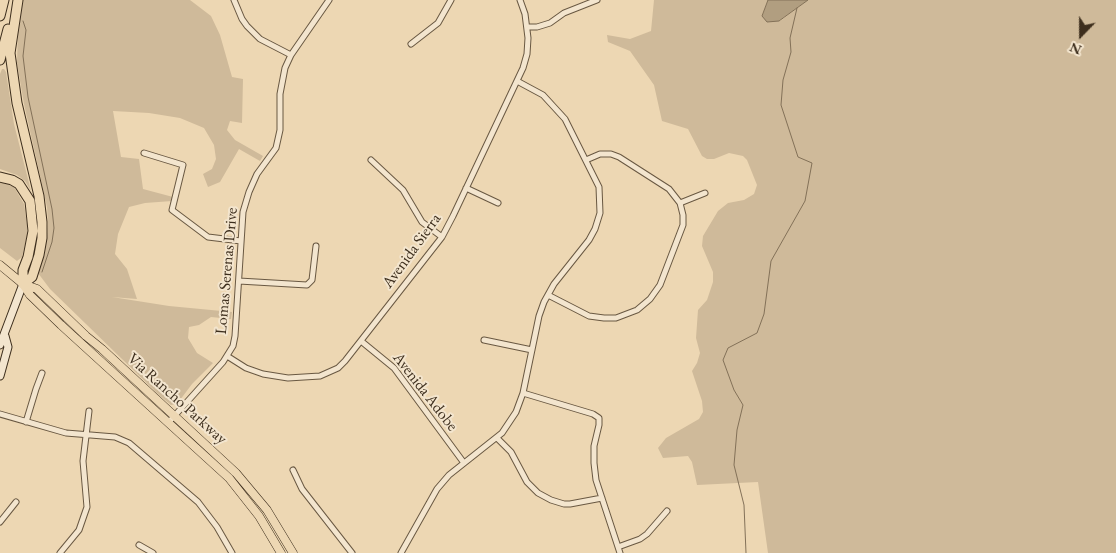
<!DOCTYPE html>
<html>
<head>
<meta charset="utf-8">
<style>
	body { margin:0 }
	#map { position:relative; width:1116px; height:553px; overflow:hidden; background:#edd7b3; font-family:"EB Garamond",serif }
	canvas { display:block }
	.north { position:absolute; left:1056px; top:10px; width:50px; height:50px; -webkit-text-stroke:4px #f3e5ce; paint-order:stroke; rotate:202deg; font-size:14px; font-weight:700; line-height:20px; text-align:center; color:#3d2e1d }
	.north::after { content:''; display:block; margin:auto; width:18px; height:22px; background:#3d2e1d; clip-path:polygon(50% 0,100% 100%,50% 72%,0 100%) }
</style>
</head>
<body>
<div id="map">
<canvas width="1116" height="553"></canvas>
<div class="north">N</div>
</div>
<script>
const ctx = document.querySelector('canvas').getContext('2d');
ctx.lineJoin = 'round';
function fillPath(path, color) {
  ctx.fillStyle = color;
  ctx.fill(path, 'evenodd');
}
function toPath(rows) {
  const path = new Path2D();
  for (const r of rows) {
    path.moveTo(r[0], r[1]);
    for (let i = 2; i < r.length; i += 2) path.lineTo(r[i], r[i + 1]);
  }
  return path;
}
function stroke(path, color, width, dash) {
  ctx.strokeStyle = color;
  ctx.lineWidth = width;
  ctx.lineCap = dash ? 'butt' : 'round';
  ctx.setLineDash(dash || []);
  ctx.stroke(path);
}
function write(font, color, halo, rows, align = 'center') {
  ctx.font = font + ' "EB Garamond",serif';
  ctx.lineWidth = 4;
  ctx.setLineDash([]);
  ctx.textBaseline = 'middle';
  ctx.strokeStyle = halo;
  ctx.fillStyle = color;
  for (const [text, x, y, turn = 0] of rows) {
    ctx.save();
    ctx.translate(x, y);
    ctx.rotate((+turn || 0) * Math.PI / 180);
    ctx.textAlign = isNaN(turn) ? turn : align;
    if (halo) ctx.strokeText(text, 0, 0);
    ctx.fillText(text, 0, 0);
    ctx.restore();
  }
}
fillPath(toPath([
	[23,0,190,0,211,16,220,35,232,77,243,79,242,123,230,121,227,130,235,140,263,156,260,161,239,149,220,182,208,187,203,174,212,169,216,159,214,145,204,128,180,118,149,113,113,111,121,157,139,159,143,189,173,197,172,201,145,203,129,207,118,234,115,254,127,269,137,299,112,297,169,306,232,312,231,319,211,317,199,325,189,327,188,338,197,353,213,363,192,384,177,404,171,405,159,395,50,289,38,273,47,239,48,224,47,207,24,104,17,63,18,28],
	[654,0,768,0,762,16,780,21,808,0,1116,0,1116,553,768,553,758,482,697,485,692,462,688,456,663,458,658,448,666,438,699,419,703,412,702,401,692,371,697,363,700,353,696,338,698,310,707,300,713,282,713,272,702,246,703,236,718,211,728,203,744,200,754,194,757,185,747,160,743,156,729,153,714,159,707,159,702,156,688,129,662,121,654,85,630,51,608,42,607,35,630,39,651,31],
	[2,69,4,69,6,72,14,124,31,191,25,181,17,175,0,169,0,74],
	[0,183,6,183,14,187,24,204,27,224,27,236,22,257,17,261,0,248]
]), '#cfba9a');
const water = toPath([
	[768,0,808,0,779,21,767,22,762,16,768,0]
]);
fillPath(water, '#b19e80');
stroke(water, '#837158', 1);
stroke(toPath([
	[23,21,26,30,23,56,28,97,52,209,54,228,52,242,42,272],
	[746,553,744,505,734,465,737,430,743,405,734,390,723,360,728,348,757,333,764,314,771,261,805,201,812,163,798,157,781,105,783,80,791,52,790,38,797,8]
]), '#837158', 1);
const street = toPath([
	[234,0,242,19,247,26,260,39,291,55],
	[527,27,537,27,550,23,564,13,597,0],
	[411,44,438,23,451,0],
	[144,153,183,165,172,210,208,237,241,241],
	[371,160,403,190,422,222,442,237],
	[466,188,498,203],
	[680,203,705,193],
	[239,281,307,285,312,280,316,246],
	[548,295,589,316,604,318,616,318,637,310,650,299,660,285,683,225,683,215,680,203,669,189,619,157,611,154,600,154,586,160],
	[484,340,532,350],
	[361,341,394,368,464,463],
	[227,356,246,368,263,374,288,378,320,376,338,368,345,361,442,237,453,216,523,68,527,54,528,38,525,14,520,0],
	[523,393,593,414,599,418,599,425,594,446,594,463,596,480,620,553],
	[0,414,66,433,115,437,129,443,198,502,217,527,232,553],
	[26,422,36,389,42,373],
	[168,423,223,362,233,346,235,336,243,212,249,192,257,174,276,148,280,130,280,94,285,68,291,55,329,0],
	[497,438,511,452,527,482,538,493,551,500,564,504,570,504,602,498],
	[293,470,302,489,352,553],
	[0,522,16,502],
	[139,545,153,553],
	[618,547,640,539,647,534,667,511],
	[60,553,79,530,87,507,83,461,89,411],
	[401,553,437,489,449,475,502,433,516,412,523,393,539,316,544,302,554,284,589,240,595,229,600,213,599,187,565,119,543,95,517,81]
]);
const secondary = toPath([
	[0,345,23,284],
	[0,376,8,347,5,336]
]);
const primary = toPath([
	[0,265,23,284,30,295,61,325,229,478,259,516,281,553],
	[23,284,37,289,86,336,102,349,236,473,267,510,293,553]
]);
const highway = toPath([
	[18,0,10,53,17,103,39,196,42,222,42,238,39,255,32,277,23,284],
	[0,16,4,0],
	[0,60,8,29],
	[0,177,12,180,19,184,30,201,33,231,28,257,23,270,23,284]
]);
stroke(street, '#695842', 7);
stroke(secondary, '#3d2e1d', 9);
stroke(primary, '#3d2e1d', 9);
stroke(highway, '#3d2e1d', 11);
stroke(street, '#f3e5ce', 5);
stroke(secondary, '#f3e5ce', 7);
stroke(primary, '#edd7b3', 8);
stroke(highway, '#edd7b3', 9);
write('16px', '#3d2e1d', '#f3e5ce', [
	["Avenida Sierra",412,251,-54],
	["Lomas Serenas Drive",227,271,-85],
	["Avenida Adobe",425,392,52],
	["Via Rancho Parkway",177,399,42]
]);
</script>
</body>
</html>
